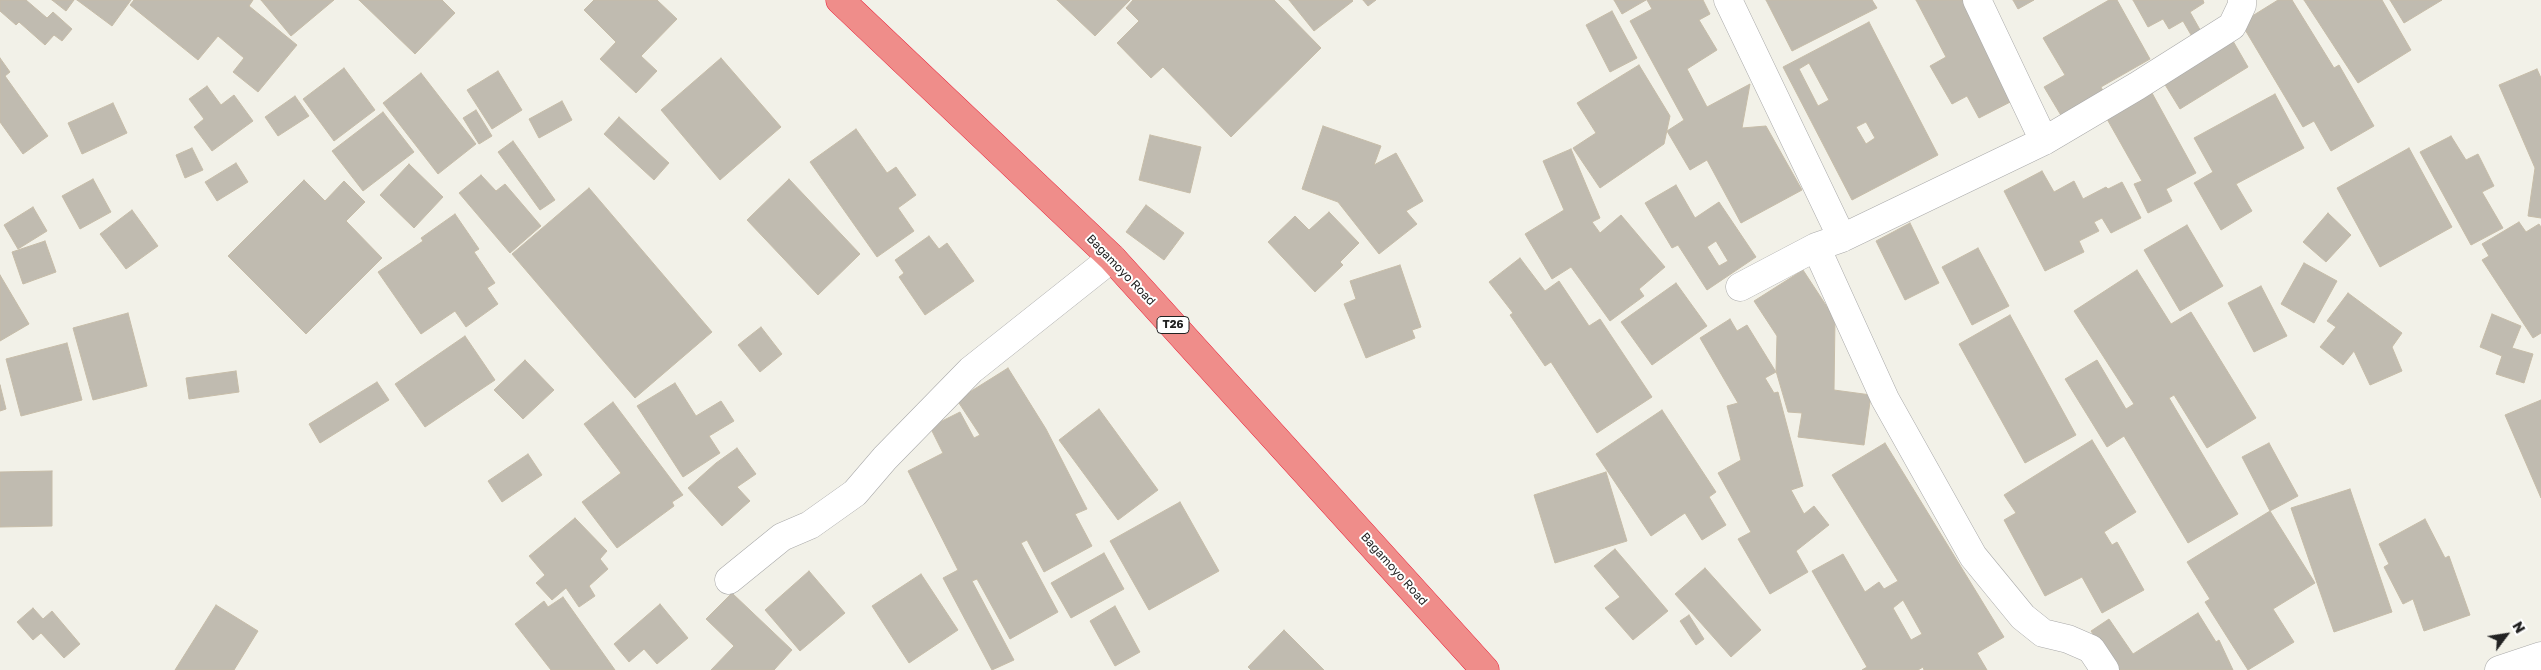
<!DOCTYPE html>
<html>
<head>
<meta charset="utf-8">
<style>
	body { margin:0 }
	#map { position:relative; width:2541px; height:670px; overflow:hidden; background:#f2f1e8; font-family:"Golos Text",sans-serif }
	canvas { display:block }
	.north { position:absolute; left:2481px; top:610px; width:50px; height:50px; -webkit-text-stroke:4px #fff; paint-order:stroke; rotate:59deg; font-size:14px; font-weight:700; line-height:20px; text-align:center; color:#222 }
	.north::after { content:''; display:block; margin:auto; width:18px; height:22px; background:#222; clip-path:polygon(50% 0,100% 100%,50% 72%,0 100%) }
</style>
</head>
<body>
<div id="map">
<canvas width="2541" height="670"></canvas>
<div class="north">N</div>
</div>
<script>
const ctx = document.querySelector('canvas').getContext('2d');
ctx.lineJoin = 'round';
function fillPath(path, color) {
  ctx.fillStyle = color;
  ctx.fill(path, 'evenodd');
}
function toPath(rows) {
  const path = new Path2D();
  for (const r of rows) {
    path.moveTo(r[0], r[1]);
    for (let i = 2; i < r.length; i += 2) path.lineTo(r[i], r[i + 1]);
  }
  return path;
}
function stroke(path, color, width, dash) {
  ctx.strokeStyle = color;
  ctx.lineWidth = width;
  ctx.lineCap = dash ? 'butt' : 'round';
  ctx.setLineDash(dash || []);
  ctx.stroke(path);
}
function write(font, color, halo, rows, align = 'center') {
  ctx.font = font + ' "Golos Text",sans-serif';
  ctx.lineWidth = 4;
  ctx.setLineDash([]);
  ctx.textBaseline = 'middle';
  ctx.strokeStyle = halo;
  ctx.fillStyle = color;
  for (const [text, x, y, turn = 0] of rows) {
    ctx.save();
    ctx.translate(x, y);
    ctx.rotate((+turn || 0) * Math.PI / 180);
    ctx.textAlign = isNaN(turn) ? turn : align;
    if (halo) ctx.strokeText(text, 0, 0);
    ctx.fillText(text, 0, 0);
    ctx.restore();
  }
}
const building = toPath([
	[0,0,26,0,47,18,53,12,72,29,62,41,54,35,45,45,19,22,16,25,0,11,0,0],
	[52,0,74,0,66,11,52,0],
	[77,0,131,0,112,26,77,0],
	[134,0,253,0,249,6,297,45,258,92,233,72,244,58,218,36,198,60,130,5,134,0],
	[261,0,334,0,291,36,261,0],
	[359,0,442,0,455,13,415,54,359,0],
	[594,0,657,0,677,19,641,56,657,71,636,93,600,59,616,42,584,10,594,0],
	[1057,0,1130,0,1095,36,1057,0],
	[1133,0,1274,0,1321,48,1231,137,1163,67,1151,78,1117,43,1139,21,1126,8,1133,0],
	[1289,0,1352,0,1353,1,1314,31,1289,0],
	[1363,0,1376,0,1368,6,1363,0],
	[1614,0,1646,0,1622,14,1614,0],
	[1647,0,1703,0,1710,14,1699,20,1717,50,1687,69,1707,107,1750,84,1742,128,1766,126,1802,190,1741,223,1707,160,1690,170,1667,131,1684,120,1630,21,1652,9,1647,0],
	[1766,0,1872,0,1877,8,1792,51,1766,0],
	[1916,0,1971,0,2022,96,1979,118,1967,96,1952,104,1930,66,1946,57,1916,0],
	[2013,0,2034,0,2018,9,2013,0],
	[2109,0,2117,0,2150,59,2101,87,2104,93,2062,117,2044,87,2065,75,2043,38,2109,0],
	[2133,0,2203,0,2204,3,2190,12,2203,35,2194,40,2183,21,2169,29,2163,19,2148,27,2133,0],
	[2278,0,2292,0,2334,68,2339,65,2374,126,2331,151,2314,121,2303,127,2241,23,2278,0],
	[2304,0,2382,0,2411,50,2358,83,2304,0],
	[2390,0,2442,0,2404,23,2390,0],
	[1612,11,1637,58,1610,72,1586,25,1612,11],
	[1869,22,1938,155,1852,200,1783,67,1869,22],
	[1809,63,1829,100,1818,106,1799,69,1809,63],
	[1866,122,1875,138,1866,144,1856,127,1866,122],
	[2233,41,2248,67,2180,109,2164,83,2233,41],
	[0,58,10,72,5,76,48,136,23,154,0,122,0,58],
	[721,58,781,127,720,180,661,110,721,58],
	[1639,65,1670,116,1664,144,1600,188,1573,148,1596,133,1577,103,1639,65],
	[344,68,375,110,334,141,303,99,344,68],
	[2537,69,2541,78,2541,218,2528,216,2535,168,2499,85,2537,69],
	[498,71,522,110,492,129,467,90,498,71],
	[421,73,476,144,438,174,383,103,421,73],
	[207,86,221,105,234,95,253,121,212,151,194,127,204,119,189,99,207,86],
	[2152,93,2196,173,2166,189,2172,201,2148,213,2134,184,2142,181,2107,119,2152,93],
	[2275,94,2304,148,2236,184,2252,211,2221,230,2194,183,2213,172,2194,138,2275,94],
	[295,96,309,116,278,136,265,117,295,96],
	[562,101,572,120,539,138,529,119,562,101],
	[113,103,127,133,82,154,68,123,113,103],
	[476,110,492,136,479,144,463,118,476,110],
	[383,112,414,152,363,191,332,151,383,112],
	[619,117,669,163,654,180,604,134,619,117],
	[1323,126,1381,146,1374,165,1396,153,1423,201,1406,211,1417,224,1379,254,1338,202,1302,189,1323,126],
	[856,129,887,173,896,167,916,195,898,208,914,231,877,257,810,162,856,129],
	[1150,135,1201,147,1190,193,1139,180,1150,135],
	[2451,136,2466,160,2478,154,2494,186,2482,192,2503,228,2471,245,2420,152,2451,136],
	[513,141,555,200,540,210,498,152,513,141],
	[192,148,203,170,185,178,176,155,192,148],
	[2409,148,2452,227,2380,267,2337,188,2409,148],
	[1571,149,1600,218,1592,222,1600,233,1621,215,1665,267,1639,289,1644,296,1610,321,1571,267,1552,279,1525,234,1564,210,1543,161,1571,149],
	[236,163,248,182,217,201,205,182,236,163],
	[409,164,443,197,414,228,380,195,409,164],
	[2042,171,2054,192,2074,181,2083,199,2106,187,2108,189,2122,182,2141,218,2111,233,2102,218,2094,222,2099,231,2079,241,2084,252,2045,271,2004,191,2042,171],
	[481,175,496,191,505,184,541,226,510,253,459,193,481,175],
	[93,179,111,212,80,229,62,196,93,179],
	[789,179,860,254,818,295,747,220,789,179],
	[304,180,325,201,344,181,365,202,346,221,382,258,306,334,228,256,304,180],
	[1676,185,1695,218,1719,202,1756,257,1707,290,1678,245,1672,248,1645,203,1676,185],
	[1716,241,1728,261,1719,266,1707,247,1716,241],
	[589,188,712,332,635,398,512,254,589,188],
	[1146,205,1184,233,1164,260,1126,232,1146,205],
	[33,207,47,231,18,249,4,225,33,207],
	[132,210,158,246,126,269,100,234,132,210],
	[1329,212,1359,243,1340,262,1343,265,1315,292,1268,242,1295,216,1309,230,1329,212],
	[2328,213,2351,235,2326,262,2303,242,2328,213],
	[455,214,479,249,474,252,495,283,487,288,498,304,466,327,455,311,421,334,378,272,423,241,421,238,455,214],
	[2519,222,2526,232,2539,224,2541,227,2541,333,2533,338,2482,260,2489,256,2482,244,2519,222],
	[1910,223,1939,283,1905,300,1876,241,1910,223],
	[2187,225,2223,286,2180,311,2144,250,2187,225],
	[929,236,939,249,947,243,974,281,925,315,899,277,904,273,895,260,929,236],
	[45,241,56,272,23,284,12,252,45,241],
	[1978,248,2009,306,1972,325,1942,267,1978,248],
	[1520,258,1545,291,1559,281,1589,326,1600,319,1652,397,1597,433,1551,362,1545,366,1510,315,1513,313,1489,282,1520,258],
	[2304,263,2337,281,2314,323,2281,304,2304,263],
	[1400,265,1421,327,1412,330,1415,338,1366,358,1344,304,1356,299,1350,281,1400,265],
	[1803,270,1835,319,1834,390,1871,395,1864,445,1798,437,1802,413,1788,412,1776,371,1777,336,1754,301,1803,270],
	[2137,270,2171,324,2191,312,2256,418,2207,448,2174,395,2169,398,2238,514,2188,543,2124,436,2107,447,2065,379,2097,360,2126,409,2134,404,2074,311,2137,270],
	[0,275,29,324,0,341,0,275],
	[1676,283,1707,326,1652,365,1621,322,1676,283],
	[2261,286,2287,336,2254,352,2228,303,2261,286],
	[2348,293,2402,333,2392,347,2402,371,2370,385,2354,351,2343,365,2320,347,2336,327,2327,321,2348,293],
	[128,313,147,386,93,400,73,328,128,313],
	[2492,314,2521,326,2512,348,2533,354,2524,383,2496,374,2502,356,2480,347,2492,314],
	[2010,315,2076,435,2025,463,1959,344,2010,315],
	[1730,319,1737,331,1747,325,1776,372,1765,378,1774,393,1778,392,1803,486,1791,490,1804,514,1814,506,1829,525,1796,551,1808,572,1770,594,1738,539,1751,532,1718,473,1741,460,1727,406,1738,403,1700,338,1730,319],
	[761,327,782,354,760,372,738,345,761,327],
	[465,336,495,380,425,427,395,384,465,336],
	[67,343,82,400,21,416,6,359,67,343],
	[525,360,554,390,523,419,494,390,525,360],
	[1008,368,1046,429,1087,509,1075,514,1092,546,1044,572,1027,540,1021,543,1058,612,1010,639,977,579,972,581,1014,660,992,670,943,578,958,570,908,471,943,453,930,427,960,412,974,438,980,435,957,400,1008,368],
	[236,371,239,392,189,399,186,378,236,371],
	[377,382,389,400,320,443,309,424,377,382],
	[675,383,696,416,721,401,734,421,709,436,720,453,683,477,637,406,675,383],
	[0,385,6,409,0,411,0,385],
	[2541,400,2541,498,2505,415,2541,400],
	[613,402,683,495,672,502,674,506,617,548,582,502,621,473,584,424,613,402],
	[1099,409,1158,490,1118,520,1059,440,1099,409],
	[1662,410,1716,492,1709,497,1726,525,1702,540,1685,513,1651,536,1596,454,1662,410],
	[2092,440,2136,512,2104,532,2112,545,2117,542,2144,590,2102,613,2082,577,2045,596,2004,520,2016,513,2004,495,2092,440],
	[1885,443,2004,637,1977,653,1987,670,1924,670,1923,667,1918,670,1862,670,1867,667,1812,571,1843,554,1865,592,1879,582,1884,589,1898,581,1832,475,1885,443],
	[1903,600,1922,634,1911,640,1893,608,1903,600],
	[2269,443,2298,496,2270,511,2242,457,2269,443],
	[737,448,756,474,737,487,750,501,722,526,688,488,716,463,737,448],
	[528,454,542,475,502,502,488,481,528,454],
	[52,471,52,526,0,527,0,472,52,471],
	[1606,472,1627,541,1555,563,1534,495,1606,472],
	[2350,489,2392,612,2334,632,2291,508,2350,489],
	[1180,502,1219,571,1149,610,1110,541,1180,502],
	[2270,511,2315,583,2273,609,2294,642,2248,670,2205,602,2210,599,2187,562,2270,511],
	[575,518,607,551,600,559,608,569,589,586,595,596,579,607,566,588,552,600,536,583,545,575,529,556,575,518],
	[2425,519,2445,558,2449,556,2470,615,2424,631,2413,599,2403,604,2384,567,2389,564,2379,544,2425,519],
	[1615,549,1668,611,1633,640,1605,608,1620,597,1594,566,1615,549],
	[1104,553,1124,589,1071,618,1051,583,1104,553],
	[1705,568,1761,630,1731,657,1675,594,1705,568],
	[809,571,845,613,800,651,765,610,809,571],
	[921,574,958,630,909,663,872,606,921,574],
	[732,593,792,650,774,670,711,670,734,646,706,619,732,593],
	[563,597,615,670,551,670,515,624,544,601,548,607,563,597],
	[660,604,688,638,657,664,644,649,629,662,614,644,660,604],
	[216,605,258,631,234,670,175,670,216,605],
	[1115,606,1140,652,1115,666,1090,621,1115,606],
	[33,608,43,619,52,611,80,644,64,658,41,633,33,640,17,622,33,608],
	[2198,613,2216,642,2219,640,2233,670,2117,670,2091,631,2109,619,2133,654,2198,613],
	[1689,615,1704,639,1696,645,1680,621,1689,615],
	[1284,630,1324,670,1251,670,1248,667,1284,630]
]);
fillPath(building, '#c0bbb0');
stroke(building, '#c6bca8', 1);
const minor = toPath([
	[1728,0,1842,238],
	[1977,0,2044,141],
	[1816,247,1885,399,1973,556,2023,617,2043,633,2068,639,2091,649,2105,670],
	[1740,287,1816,247,1842,238,2044,141,2137,86,2232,26,2242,5,2242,0],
	[729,580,782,537,810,525,855,493,885,458,971,370,1112,258],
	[2499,670,2541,656]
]);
const highway = toPath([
	[840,0,1112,258,1485,670]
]);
stroke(minor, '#a9a9a9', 29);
stroke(highway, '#eb1b35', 29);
stroke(minor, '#fff', 28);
stroke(highway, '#ef8d8a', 28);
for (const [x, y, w] of [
	[1173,325,32]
]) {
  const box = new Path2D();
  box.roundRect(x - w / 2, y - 8.5, w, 17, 4);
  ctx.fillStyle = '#fff';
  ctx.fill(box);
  stroke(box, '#222', 1);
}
write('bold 11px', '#222', null, [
	["T26",1173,325]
]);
write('12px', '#222', '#fff', [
	["Bagamoyo Road",1121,270,46],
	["Bagamoyo Road",1394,569,48]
]);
</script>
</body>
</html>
